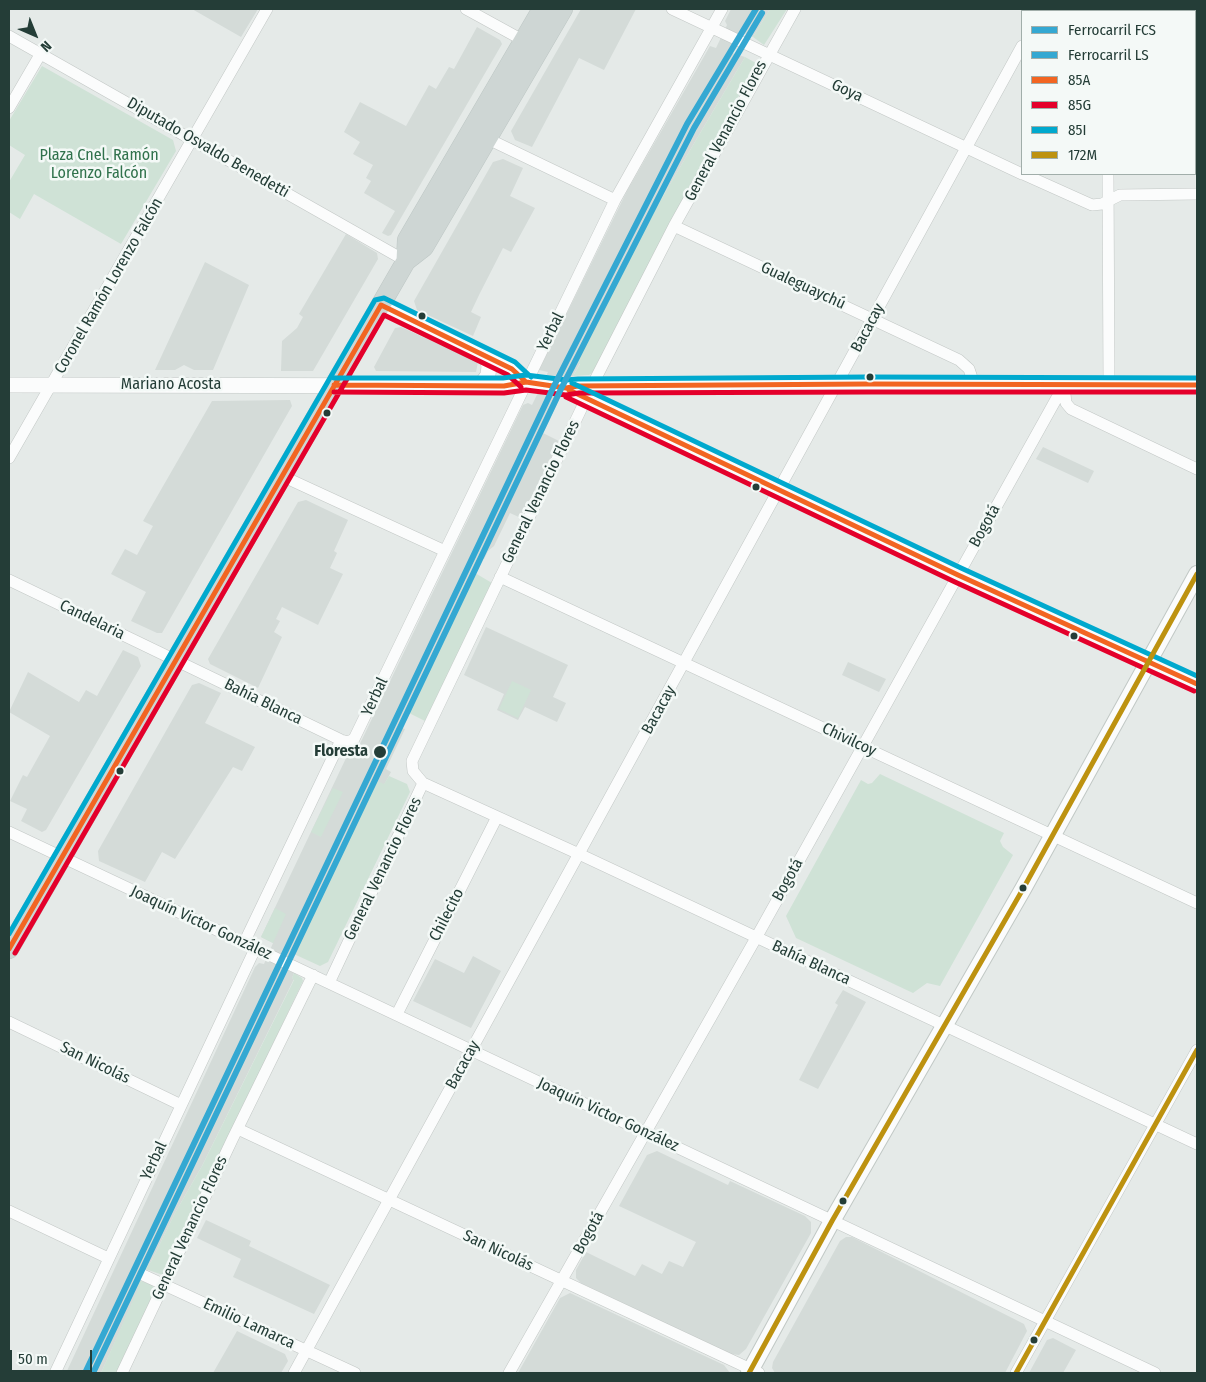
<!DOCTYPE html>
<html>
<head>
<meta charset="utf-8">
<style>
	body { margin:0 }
	#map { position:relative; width:1206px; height:1382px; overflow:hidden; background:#e5eae8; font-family:"Fira Sans Condensed",sans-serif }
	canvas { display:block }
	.frame { position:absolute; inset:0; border:10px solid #243d37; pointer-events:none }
	.legend { position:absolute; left:1021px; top:10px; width:175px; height:165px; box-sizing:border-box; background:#f4f9f7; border:1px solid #a1aeaa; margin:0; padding:6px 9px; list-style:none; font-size:15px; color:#243d37 }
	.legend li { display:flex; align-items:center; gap:10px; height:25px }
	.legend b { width:25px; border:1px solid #a1aeaa }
	.north { position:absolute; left:10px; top:10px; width:50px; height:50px; -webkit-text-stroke:4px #f4f9f7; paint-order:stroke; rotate:136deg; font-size:14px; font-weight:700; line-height:20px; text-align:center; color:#243d37 }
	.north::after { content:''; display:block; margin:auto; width:18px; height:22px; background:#243d37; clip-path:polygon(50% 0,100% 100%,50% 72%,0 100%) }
	.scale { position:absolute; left:10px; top:1350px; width:82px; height:22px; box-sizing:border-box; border:2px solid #243d37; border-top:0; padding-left:6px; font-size:15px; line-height:18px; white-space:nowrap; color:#243d37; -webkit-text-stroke:4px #f4f9f7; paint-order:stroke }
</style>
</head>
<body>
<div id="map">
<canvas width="1206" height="1382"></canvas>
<div class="frame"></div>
<ul class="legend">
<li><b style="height:6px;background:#34a8d2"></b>Ferrocarril FCS</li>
<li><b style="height:6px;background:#34a8d2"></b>Ferrocarril LS</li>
<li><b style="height:6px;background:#f26522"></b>85A</li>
<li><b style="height:6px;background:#e4002b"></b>85G</li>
<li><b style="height:6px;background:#00a9ce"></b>85I</li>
<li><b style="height:6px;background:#bd9210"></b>172M</li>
</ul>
<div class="north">N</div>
<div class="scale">50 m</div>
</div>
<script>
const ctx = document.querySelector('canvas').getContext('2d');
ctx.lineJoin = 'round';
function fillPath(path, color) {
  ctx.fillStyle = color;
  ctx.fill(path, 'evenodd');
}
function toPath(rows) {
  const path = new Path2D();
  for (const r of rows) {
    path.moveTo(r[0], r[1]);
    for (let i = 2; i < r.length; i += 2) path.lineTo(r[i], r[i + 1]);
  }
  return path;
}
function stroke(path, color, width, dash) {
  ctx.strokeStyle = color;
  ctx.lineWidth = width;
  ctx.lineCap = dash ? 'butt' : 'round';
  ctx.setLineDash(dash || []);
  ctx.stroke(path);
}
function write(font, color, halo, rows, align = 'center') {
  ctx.font = font + ' "Fira Sans Condensed",sans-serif';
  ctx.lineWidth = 5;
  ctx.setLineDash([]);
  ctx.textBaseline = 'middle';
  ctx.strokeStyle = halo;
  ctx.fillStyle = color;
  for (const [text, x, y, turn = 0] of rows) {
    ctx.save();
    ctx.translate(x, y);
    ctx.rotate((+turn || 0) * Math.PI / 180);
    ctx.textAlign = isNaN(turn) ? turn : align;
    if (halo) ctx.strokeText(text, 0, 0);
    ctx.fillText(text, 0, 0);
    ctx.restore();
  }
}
fillPath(toPath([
	[192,9,258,9,241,37],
	[581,9,636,9,604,70,579,58,532,147,515,140,511,131],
	[731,9,770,9,753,37,744,33,732,53,745,57,656,208,576,361,580,363,573,376,570,377,543,433,559,441,521,518,510,513,494,546,488,551,484,559,481,558,471,581,462,588,462,598,402,728,405,729,386,769,391,772,384,785,377,782,317,907,307,916,299,951,296,955,289,954,284,969,294,973,292,978,294,979,202,1166,175,1213,151,1262,138,1280,139,1289,101,1373,66,1373,255,967,259,963,264,964,273,943,261,937,347,756,350,753,355,754,523,405,528,403,532,405,548,372,539,370,627,191,710,46,716,48,727,25,725,21],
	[477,27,500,40,502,44,391,235,388,236,382,233,395,211,364,193,371,181,366,178,373,165,353,154,360,142,344,132,360,102,406,126,429,85,436,89,449,67,454,69],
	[503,159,523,168,510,196,535,208,511,252,503,248,480,293,471,312,481,317,473,336,417,310,414,301,493,162],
	[346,234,377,253,378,259,313,371,281,371,282,341,297,328,303,317,299,314],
	[205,262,249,285,213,370,194,370,184,365,175,370,155,370],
	[401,327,478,362,476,372,376,371,374,367,395,328],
	[290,400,292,406,162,633,157,633,131,621,146,592,111,574,125,549,137,555,153,526,143,521,212,401],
	[1043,447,1094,471,1088,483,1036,459],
	[306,500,348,520,334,551,337,553,330,568,343,574,318,625,282,607,276,619,280,621,274,632,282,637,258,688,210,664,208,659,298,502],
	[486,627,568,665,553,697,566,703,557,722,525,707,518,720,497,710,504,694,464,675],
	[123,650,138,657,141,666,46,830,42,832,21,821,27,809,10,801,23,775,27,777,50,736,9,712,28,672,79,702,86,690,97,696],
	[848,662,886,679,879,692,842,675],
	[199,683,221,693,205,723,255,747,242,771,233,767,175,859,162,852,145,882,99,861,98,851,192,685],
	[473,956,501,971,471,1028,413,1001,435,959,464,973],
	[843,990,866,1002,818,1089,799,1080,838,1005,835,1003],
	[657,1151,728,1185,730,1181,805,1216,811,1222,811,1233,746,1349,739,1355,731,1354,581,1283,576,1278,576,1270,586,1252,635,1276,642,1264,662,1274,669,1261,683,1267,696,1242,619,1206,647,1155],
	[206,1220,251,1241,249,1246,330,1285,314,1314,233,1277,241,1259,197,1238],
	[846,1237,852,1237,1024,1324,1027,1331,1005,1373,775,1373,772,1368,773,1362,840,1241],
	[570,1293,724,1365,730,1373,518,1373,560,1298],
	[237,1331,285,1354,288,1361,281,1373,213,1373],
	[1053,1338,1076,1350,1063,1373,1029,1373,1047,1340]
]), '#d4dbd8');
fillPath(toPath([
	[770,9,787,9,764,45,753,37],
	[745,57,756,63,594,372,589,375,573,376,580,364,576,361,656,208],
	[42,66,173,140,176,151,121,244,34,194,20,219,9,212,9,182,25,155,9,145,9,121],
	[475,573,492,583,425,721,409,713,462,598,461,586,468,583],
	[512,681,531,690,518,718,499,709],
	[880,774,1004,833,1000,841,1003,847,1013,855,940,986,927,983,913,993,796,938,786,916,861,780,868,784,872,783],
	[389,776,407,784,410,792,328,962,320,966,296,955,300,945,295,942,307,916,316,908,377,781,384,784],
	[333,788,343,792,321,837,311,832],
	[275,908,286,914,273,943,261,937],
	[294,973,302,978,303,981,163,1275,145,1269,151,1262,175,1213,202,1166,294,980,292,978],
	[138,1280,152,1285,156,1290,117,1373,101,1373,138,1289]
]), '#cfe2d6');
const minor = toPath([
	[466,9,528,43],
	[672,9,1022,174],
	[795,9,674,226,598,374,412,761,413,771,423,783,579,854,1197,1144],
	[1108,9,1108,11],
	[1041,11,1043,9],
	[1195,18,1197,18],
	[9,36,406,261],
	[9,108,41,53],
	[484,137,615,200],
	[1023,174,1092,205,1102,204,1120,195,1197,194],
	[1108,174,1109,385],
	[674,226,959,360,969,369,974,384],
	[1064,385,1066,403,1071,409,1197,469],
	[9,458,267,9],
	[282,476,445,551],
	[500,577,1197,903],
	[9,580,341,740,348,742,354,739,615,200,722,9],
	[9,832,1155,1373],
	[244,943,341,740],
	[329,983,423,783],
	[397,1014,497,817],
	[9,1022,181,1105],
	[238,1129,759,1373],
	[9,1211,108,1258],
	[143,1275,355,1373],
	[55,1373,255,949],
	[122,1373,232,1140,313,975],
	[294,1373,1022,46],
	[509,1373,756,938,1064,385],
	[1016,1373,1197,1050]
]);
const tertiary = toPath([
	[381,305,512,369,526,382],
	[9,385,504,386,526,382,566,388,578,386,868,384,1197,385],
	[475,386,483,382,488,375,489,366,486,355],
	[566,388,616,414,958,575,1197,684]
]);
const secondary = toPath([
	[749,1373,832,1221,1023,889,1197,574]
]);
const primary = toPath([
	[406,261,407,240,542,9],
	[9,949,406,261,424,247,563,9]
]);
stroke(minor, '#c2c7c5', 12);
stroke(tertiary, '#c2c7c5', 16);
stroke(secondary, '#c1c8c5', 18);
stroke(primary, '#bdc6c4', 20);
stroke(minor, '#fbfcfc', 11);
stroke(tertiary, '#fbfcfc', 15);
stroke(secondary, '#fbfcfc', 16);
stroke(primary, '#ced6d4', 19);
stroke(toPath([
	[334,385,504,386,526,382,566,388,578,386,868,384,1197,385],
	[569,390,958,575,1197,684],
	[9,949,381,305,512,369,526,382]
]), '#f26522', 5);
stroke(toPath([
	[334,392,504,393,526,390,566,395,579,393,868,392,1197,392],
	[566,397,955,582,1194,691],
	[15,953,384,315,508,375,521,387]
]), '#e4002b', 5);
stroke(toPath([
	[334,378,503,378,526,375,566,380,578,379,868,377,1197,378],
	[572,383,961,568,1197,676],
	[9,934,375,300,384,298,515,362,531,377]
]), '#00a9ce', 5);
stroke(toPath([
	[749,1373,832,1221,1023,889,1197,574],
	[1016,1373,1197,1050]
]), '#bd9210', 5);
stroke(toPath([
	[85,1373,554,386,687,124,756,9]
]), '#34a8d2', 6);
stroke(toPath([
	[93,1373,561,389,694,128,762,13]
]), '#34a8d2', 6);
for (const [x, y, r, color] of [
	[422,316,4.5,"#243d37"],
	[870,377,4.5,"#243d37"],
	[327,413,4.5,"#243d37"],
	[756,487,4.5,"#243d37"],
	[1074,636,4.5,"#243d37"],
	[380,752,7,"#243d37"],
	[120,771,4.5,"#243d37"],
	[1023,888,4.5,"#243d37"],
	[843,1201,4.5,"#243d37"],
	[1034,1340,4.5,"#243d37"]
]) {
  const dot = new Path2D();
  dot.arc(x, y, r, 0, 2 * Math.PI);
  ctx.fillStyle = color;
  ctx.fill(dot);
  stroke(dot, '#f4f9f7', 2);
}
write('16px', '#243d37', '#f4f9f7', [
	["Goya",847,91,25],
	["General Venancio Flores",726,131,-62],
	["Diputado Osvaldo Benedetti",208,148,30],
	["Coronel Ramón Lorenzo Falcón",109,286,-60],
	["Gualeguaychú",803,286,25],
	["Bacacay",868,328,-62],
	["Yerbal",551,332,-64],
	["Mariano Acosta",171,385],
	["General Venancio Flores",541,492,-64],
	["Bogotá",985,526,-61],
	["Candelaria",92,620,26],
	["Yerbal",375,697,-65],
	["Bahía Blanca",263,702,26],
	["Bacacay",659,710,-61],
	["Chivilcoy",849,740,25],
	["General Venancio Flores",383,869,-64],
	["Bogotá",788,880,-61],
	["Chilecito",447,915,-63],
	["Joaquín Victor González",201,923,25],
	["Bahía Blanca",811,963,25],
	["San Nicolás",95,1063,26],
	["Bacacay",463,1065,-61],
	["Joaquín Victor González",608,1115,25],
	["Yerbal",154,1161,-65],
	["General Venancio Flores",190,1228,-65],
	["Bogotá",589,1233,-61],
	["San Nicolás",498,1251,25],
	["Emilio Lamarca",249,1324,25]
]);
write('16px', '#30724c', '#f4f9f7', [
	["Plaza Cnel. Ramón",99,156],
	["Lorenzo Falcón",99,174]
]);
write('bold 16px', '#243d37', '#f4f9f7', [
	["Floresta",368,752]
], 'right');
</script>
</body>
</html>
